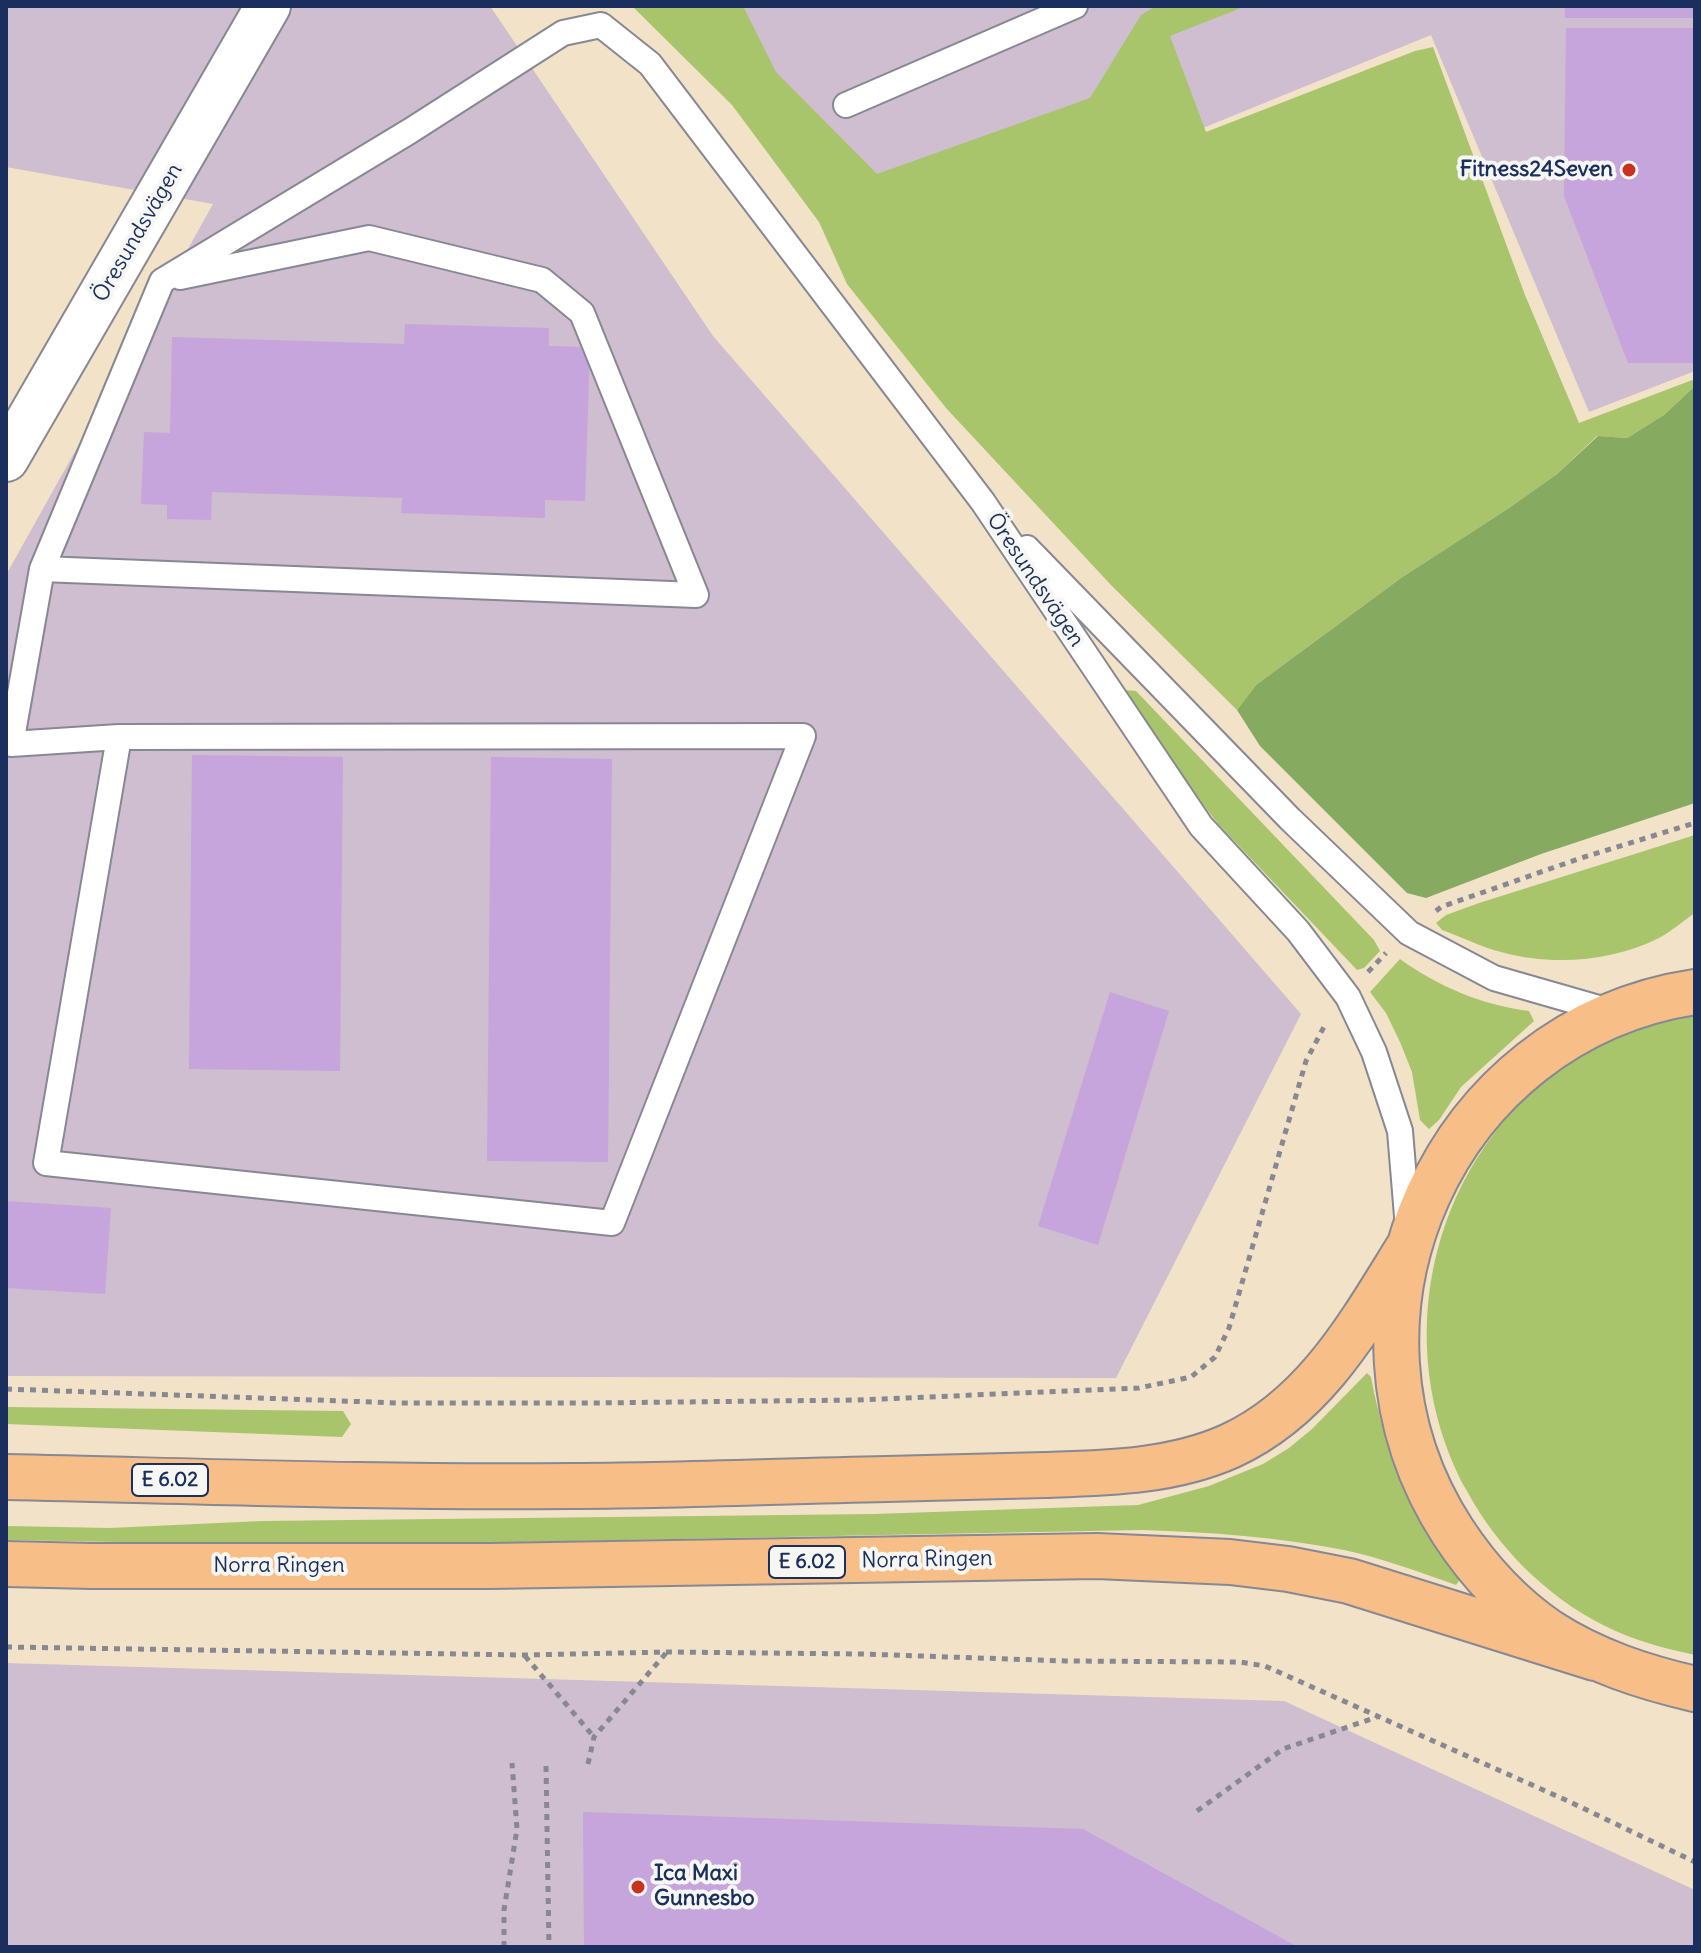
<!DOCTYPE html>
<meta charset="utf-8">
<style>
body{margin:0}
#map{position:relative;width:1701px;height:1953px;overflow:hidden;background:#f2e2c8;font-family:Delius,sans-serif}
canvas{display:block}
.frame{position:absolute;inset:0;border:8px solid #1b2f5e;pointer-events:none}
</style>
<div id="map">
<canvas width="1701" height="1953"></canvas>
<div class="frame"></div>
</div>
<script>
const ctx = document.querySelector('canvas').getContext('2d');
ctx.lineJoin = 'round';
function fill(path, color) { ctx.fillStyle = color; ctx.fill(path, 'evenodd'); }
function stroke(path, color, width, dash) { ctx.strokeStyle = color; ctx.lineWidth = width; ctx.lineCap = dash ? 'butt' : 'round'; ctx.setLineDash(dash || []); ctx.stroke(path); }
function drawText(font, color, halo, rows, align = 'center') {
  ctx.font = font + ' Delius,sans-serif'; ctx.lineWidth = 8; ctx.setLineDash([]); ctx.textBaseline = 'middle'; ctx.strokeStyle = halo; ctx.fillStyle = color; for (const [text, x, y, turn = 0] of rows) {
    ctx.save(); ctx.translate(x, y); ctx.rotate((+turn || 0) * Math.PI / 180); ctx.textAlign = isNaN(turn) ? turn : align; if (halo) ctx.strokeText(text, 0, 0); ctx.fillText(text, 0, 0); ctx.restore();
  }
}
fill(new Path2D(`
 M6 6H490L713 336 1301 1014 1116 1378 6 1376V575L213 204 6 167Z
 M697 6H1695V371L1589 412 1431 35 916 245Z
 M6 1663 1284 1701 1695 1890V1947H6Z`), '#cfbdd0');
fill(new Path2D(`
 M632 6H743L776 72 877 174 1090 98 1141 15 1156 6H1246L1170 36 1206 132 1415 51 1433 47 1525 295 1579 423 1695 379V386L1664 415 1627 438 1597 436 1557 474 1509 508 1401 578 1256 685 1237 710 1111 585 946 408 847 284 819 222 732 105Z
 M1124 690 1136 691 1374 940 1380 951 1364 968 1357 970 1220 826 1149 737Z
 M1695 835V913C1683 921 1672 931 1659 938 1611 962 1552 966 1501 952 1481 947 1462 937 1442 930L1436 923 1446 915 1479 903Z
 M1400 959C1439 987 1482 1005 1529 1011L1534 1021 1461 1087 1439 1120 1429 1129 1420 1120 1412 1072 1400 1042 1386 1013 1370 992Z
 M1695 1013V1655C1663 1648 1632 1640 1603 1625 1546 1596 1497 1547 1467 1491 1379 1330 1441 1121 1608 1041 1636 1027 1665 1020 1695 1013Z
 M1367 1373 1371 1377C1385 1452 1412 1518 1461 1578L1456 1585C1419 1572 1382 1558 1344 1550 1277 1537 1211 1532 1142 1530L521 1542H117L6 1540V1526L110 1528 262 1521 874 1514 1138 1505 1209 1486 1263 1464 1289 1448 1312 1429Z
 M6 1407 343 1411 351 1424 342 1437 6 1424Z`), '#a8c56c');
fill(new Path2D(`
 M1695 386V803L1541 854 1426 898 1407 893 1260 746 1237 710 1256 685 1401 578 1509 508 1557 474 1598 436 1627 438 1664 415Z`), '#86aa60');
fill(new Path2D(`
 M1565 6H1695V18H1565Z
 M1566 28H1695V363H1628L1564 196Z
 M405 324 549 328V346L590 347 585 501 545 500V518L401 513 402 498 212 492 211 520 167 519V505L141 504 144 432 170 433 172 337 404 344Z
 M192 755 343 757 340 1071 189 1069Z
 M491 757 612 759 608 1162 487 1161Z
 M1110 992 1169 1011 1098 1245 1038 1226Z
 M6 1201 111 1208 105 1294 6 1288Z
 M583 1812 1083 1829 1298 1947H584Z`), '#c6a5dc');
const service = new Path2D(`
 M846 105 1075 6
 M1027 548 1290 819 1409 933 1494 978 1616 1013
 M42 569 696 595 582 313 542 280 369 238 180 277
 M6 741 11 744 42 569 162 281 410 131 563 33 601 25 650 64 983 502 1201 826 1298 931 1348 997 1374 1052 1400 1131 1408 1228
 M11 744 119 737 803 736 612 1223 46 1163 119 737`);
const tertiary = new Path2D(`
 M6 459 268 6`);
const primary = new Path2D(`
 M1695 992C1444 1030 1314 1318 1453 1532 1478 1570 1511 1606 1549 1632 1594 1661 1643 1677 1695 1689
 M6 1477C194 1481 382 1488 571 1486 676 1486 782 1481 887 1479 940 1478 992 1476 1045 1475 1107 1473 1172 1472 1230 1446 1315 1407 1360 1325 1408 1248
 M6 1564 92 1566H490L1097 1556 1230 1562 1288 1569 1349 1581 1595 1658`);
stroke(service, '#868893', 28);
stroke(tertiary, '#868893', 48);
stroke(primary, '#868893', 48);
stroke(new Path2D(`
 M1436 911 1441 907 1581 858 1695 823
 M1368 972 1386 953
 M6 1389 399 1403H591L857 1400 1139 1388 1191 1377 1215 1357 1229 1328 1306 1061 1326 1023
 M6 1647 524 1655 666 1652 863 1654 1066 1661 1240 1662 1265 1666 1568 1801 1695 1862
 M525 1656 594 1737
 M588 1764 594 1737 666 1653
 M546 1766 549 1947
 M1197 1811 1283 1749 1377 1717
 M504 1947V1910L517 1829 512 1763`), '#868893', 5, [6, 6]);
stroke(service, '#fff', 24);
stroke(tertiary, '#fff', 44);
stroke(primary, '#f7be87', 44);
for (const [x, y, r, color] of [
 [1629,170,8,"#c8321e"],
 [638,1887,8,"#c8321e"]
]) { const dot = new Path2D(); dot.arc(x, y, r, 0, 2 * Math.PI); ctx.fillStyle = color; ctx.fill(dot); stroke(dot, '#f6f6f2', 3); }
for (const [x, y, w] of [
 [170,1480,76],
 [807,1562,76]
]) { const box = new Path2D(); box.roundRect(x - w / 2, y - 16, w, 32, 6); ctx.fillStyle = '#f6f6f2'; ctx.fill(box); stroke(box, '#1b2f5e', 2); }
drawText('bold 20px', '#1b2f5e', null, [
 ["E 6.02",170,1480],
 ["E 6.02",807,1562]
]);
drawText('bold 22px', '#1b2f5e', '#f6f6f2', [
 ["Fitness24Seven",1613,170],
 ["Ica Maxi",654,1874,"left"],
 ["Gunnesbo",654,1899,"left"]
], 'right');
drawText('22px', '#1b2f5e', '#f6f6f2', [
 ["Öresundsvägen",138,233,-60],
 ["Öresundsvägen",1035,580,56],
 ["Norra Ringen",927,1560,-1],
 ["Norra Ringen",279,1566]
]);
</script>
